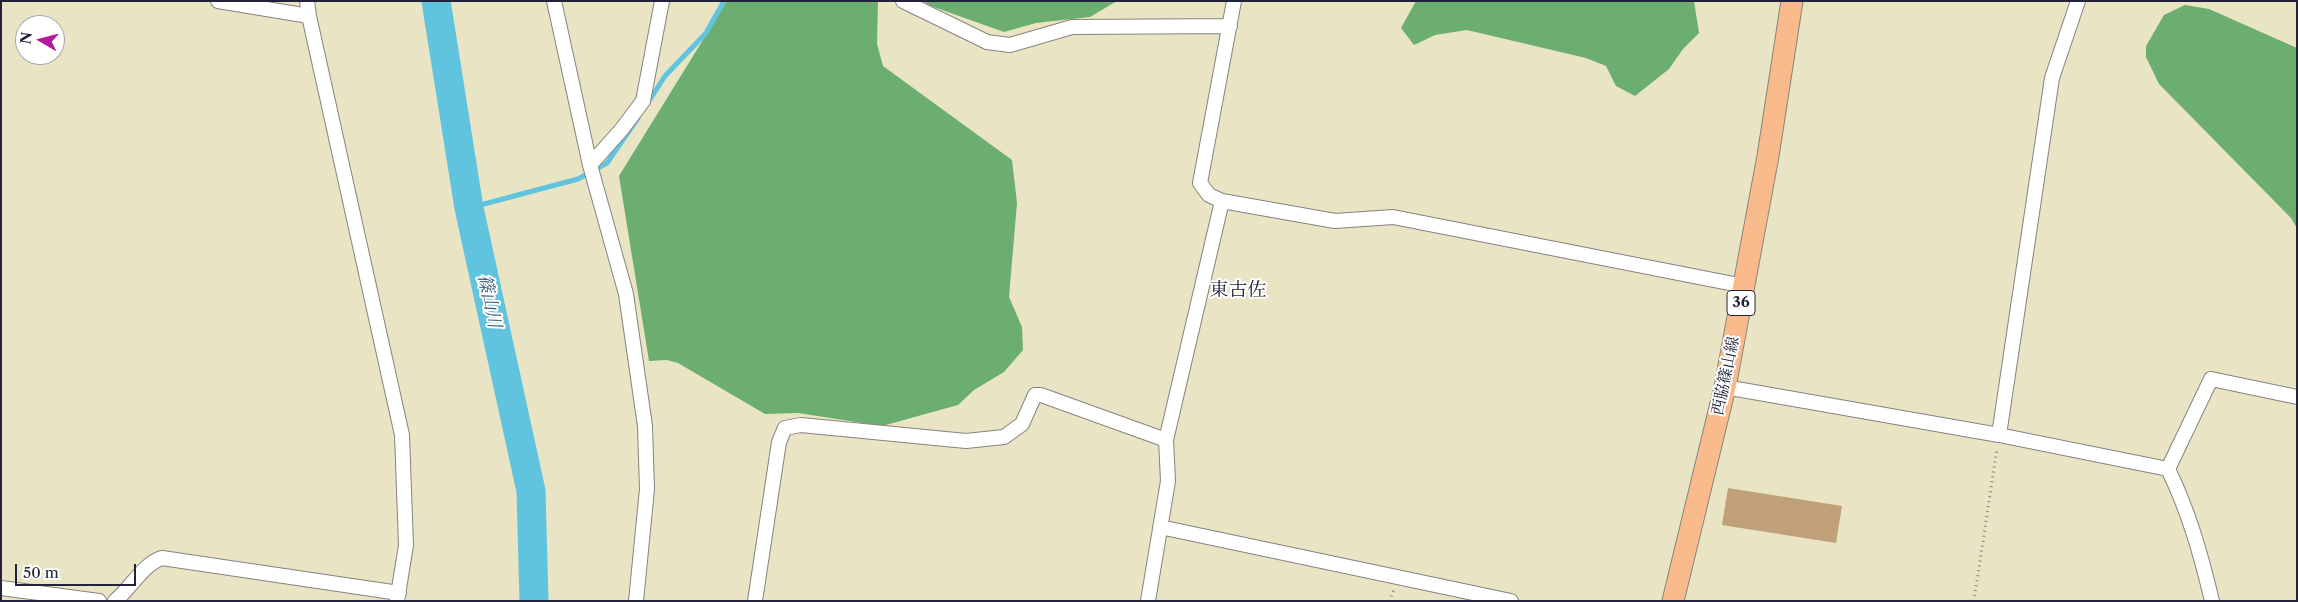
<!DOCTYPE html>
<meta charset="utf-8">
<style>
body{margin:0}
#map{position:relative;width:2298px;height:602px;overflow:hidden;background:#e9e4c4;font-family:"Libre Caslon Text",serif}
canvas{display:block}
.frame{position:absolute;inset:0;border:2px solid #22223b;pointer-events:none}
.north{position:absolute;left:15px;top:15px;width:50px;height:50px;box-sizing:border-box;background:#fff;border:1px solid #a7a7b1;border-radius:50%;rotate:278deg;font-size:14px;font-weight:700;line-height:20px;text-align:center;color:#22223b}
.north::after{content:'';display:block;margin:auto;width:18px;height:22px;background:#b5179e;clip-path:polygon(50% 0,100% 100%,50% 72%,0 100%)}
.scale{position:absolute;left:15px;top:564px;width:121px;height:22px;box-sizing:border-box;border:2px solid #22223b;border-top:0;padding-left:6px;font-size:15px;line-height:18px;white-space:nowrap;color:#22223b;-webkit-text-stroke:4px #fff;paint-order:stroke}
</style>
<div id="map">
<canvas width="2298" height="602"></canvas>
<div class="frame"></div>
<div class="north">N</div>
<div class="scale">50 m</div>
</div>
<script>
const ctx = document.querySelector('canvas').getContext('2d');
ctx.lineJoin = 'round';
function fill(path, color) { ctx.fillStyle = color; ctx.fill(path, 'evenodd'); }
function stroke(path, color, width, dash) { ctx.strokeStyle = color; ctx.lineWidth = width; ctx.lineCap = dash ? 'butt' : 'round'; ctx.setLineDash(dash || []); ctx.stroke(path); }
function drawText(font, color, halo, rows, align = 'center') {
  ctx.font = font + ' "Libre Caslon Text","Noto Serif JP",serif'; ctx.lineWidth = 4; ctx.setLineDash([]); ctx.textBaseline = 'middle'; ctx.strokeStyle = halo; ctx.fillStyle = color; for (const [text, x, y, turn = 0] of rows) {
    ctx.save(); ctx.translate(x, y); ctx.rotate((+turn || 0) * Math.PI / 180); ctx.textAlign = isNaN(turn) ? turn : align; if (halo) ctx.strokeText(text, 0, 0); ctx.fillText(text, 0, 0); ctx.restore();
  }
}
fill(new Path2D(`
 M727 1H878L877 44 883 66 1012 160 1017 203 1009 297 1022 327 1023 350 1004 372 974 390 958 405 882 426 798 413 765 414 678 363 667 360 649 361 619 176Z
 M923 1H1117L1090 17 1036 23 1004 32 931 6Z
 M1416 1H1694L1699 33 1683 49 1669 69 1635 96 1616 86 1606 66 1586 58 1467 30 1435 35 1414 45 1401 28Z
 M2185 5 2209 9 2297 48V228L2291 218 2159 84 2146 57V46L2164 15Z`), '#6cad70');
stroke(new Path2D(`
 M647 104 665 76 706 33 724 1
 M469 208 578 179 607 163 638 118`), '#60c4de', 5);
stroke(new Path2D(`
 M436 1 469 208 531 491 534 601`), '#60c4de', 29);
fill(new Path2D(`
 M1728 488 1842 506 1836 543 1722 525Z`), '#bfa079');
const minor = new Path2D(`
 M218 1 309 16
 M307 1 309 16 402 435 406 545 397 601
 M554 1 590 165 626 294 645 426 647 489 636 601
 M903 1 987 42 1010 45 1072 27 1230 26
 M1234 1 1200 183 1209 195 1222 201 1335 221 1393 217 1744 286
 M590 165 622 129 643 101 662 1
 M1725 387 1999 435 2168 469C2189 512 2201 555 2212 601
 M1999 435 2052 78 2078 1
 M2168 469 2211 379 2297 397
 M1160 527 1511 601
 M1 588 99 601
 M115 601C131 588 143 564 162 558L399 593
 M755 601 779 442 785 428 801 425 966 441 1004 437 1022 424 1035 395H1041L1166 440
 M1148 601 1168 481 1166 440 1222 201`);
const primary = new Path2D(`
 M1673 601 1725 387 1768 156 1792 1`);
stroke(minor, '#868380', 16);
stroke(primary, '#868380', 23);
stroke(new Path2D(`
 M1389 601 1394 590
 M1974 601 1997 448`), '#868380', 3, [1, 4]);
stroke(minor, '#fff', 14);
stroke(primary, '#fabb8c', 21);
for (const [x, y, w] of [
 [1741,303,28]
]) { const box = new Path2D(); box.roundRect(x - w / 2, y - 12.5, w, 25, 4); ctx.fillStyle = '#fff'; ctx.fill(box); stroke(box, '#22223b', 1); }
drawText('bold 15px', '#22223b', null, [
 ["36",1741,303]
]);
drawText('16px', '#22223b', '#fff', [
 ["西脇篠山線",1726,376,-78]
]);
drawText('italic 18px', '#385b74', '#fff', [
 ["篠山川",489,301,78]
]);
drawText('19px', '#22223b', '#fff', [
 ["東古佐",1238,291]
]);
</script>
